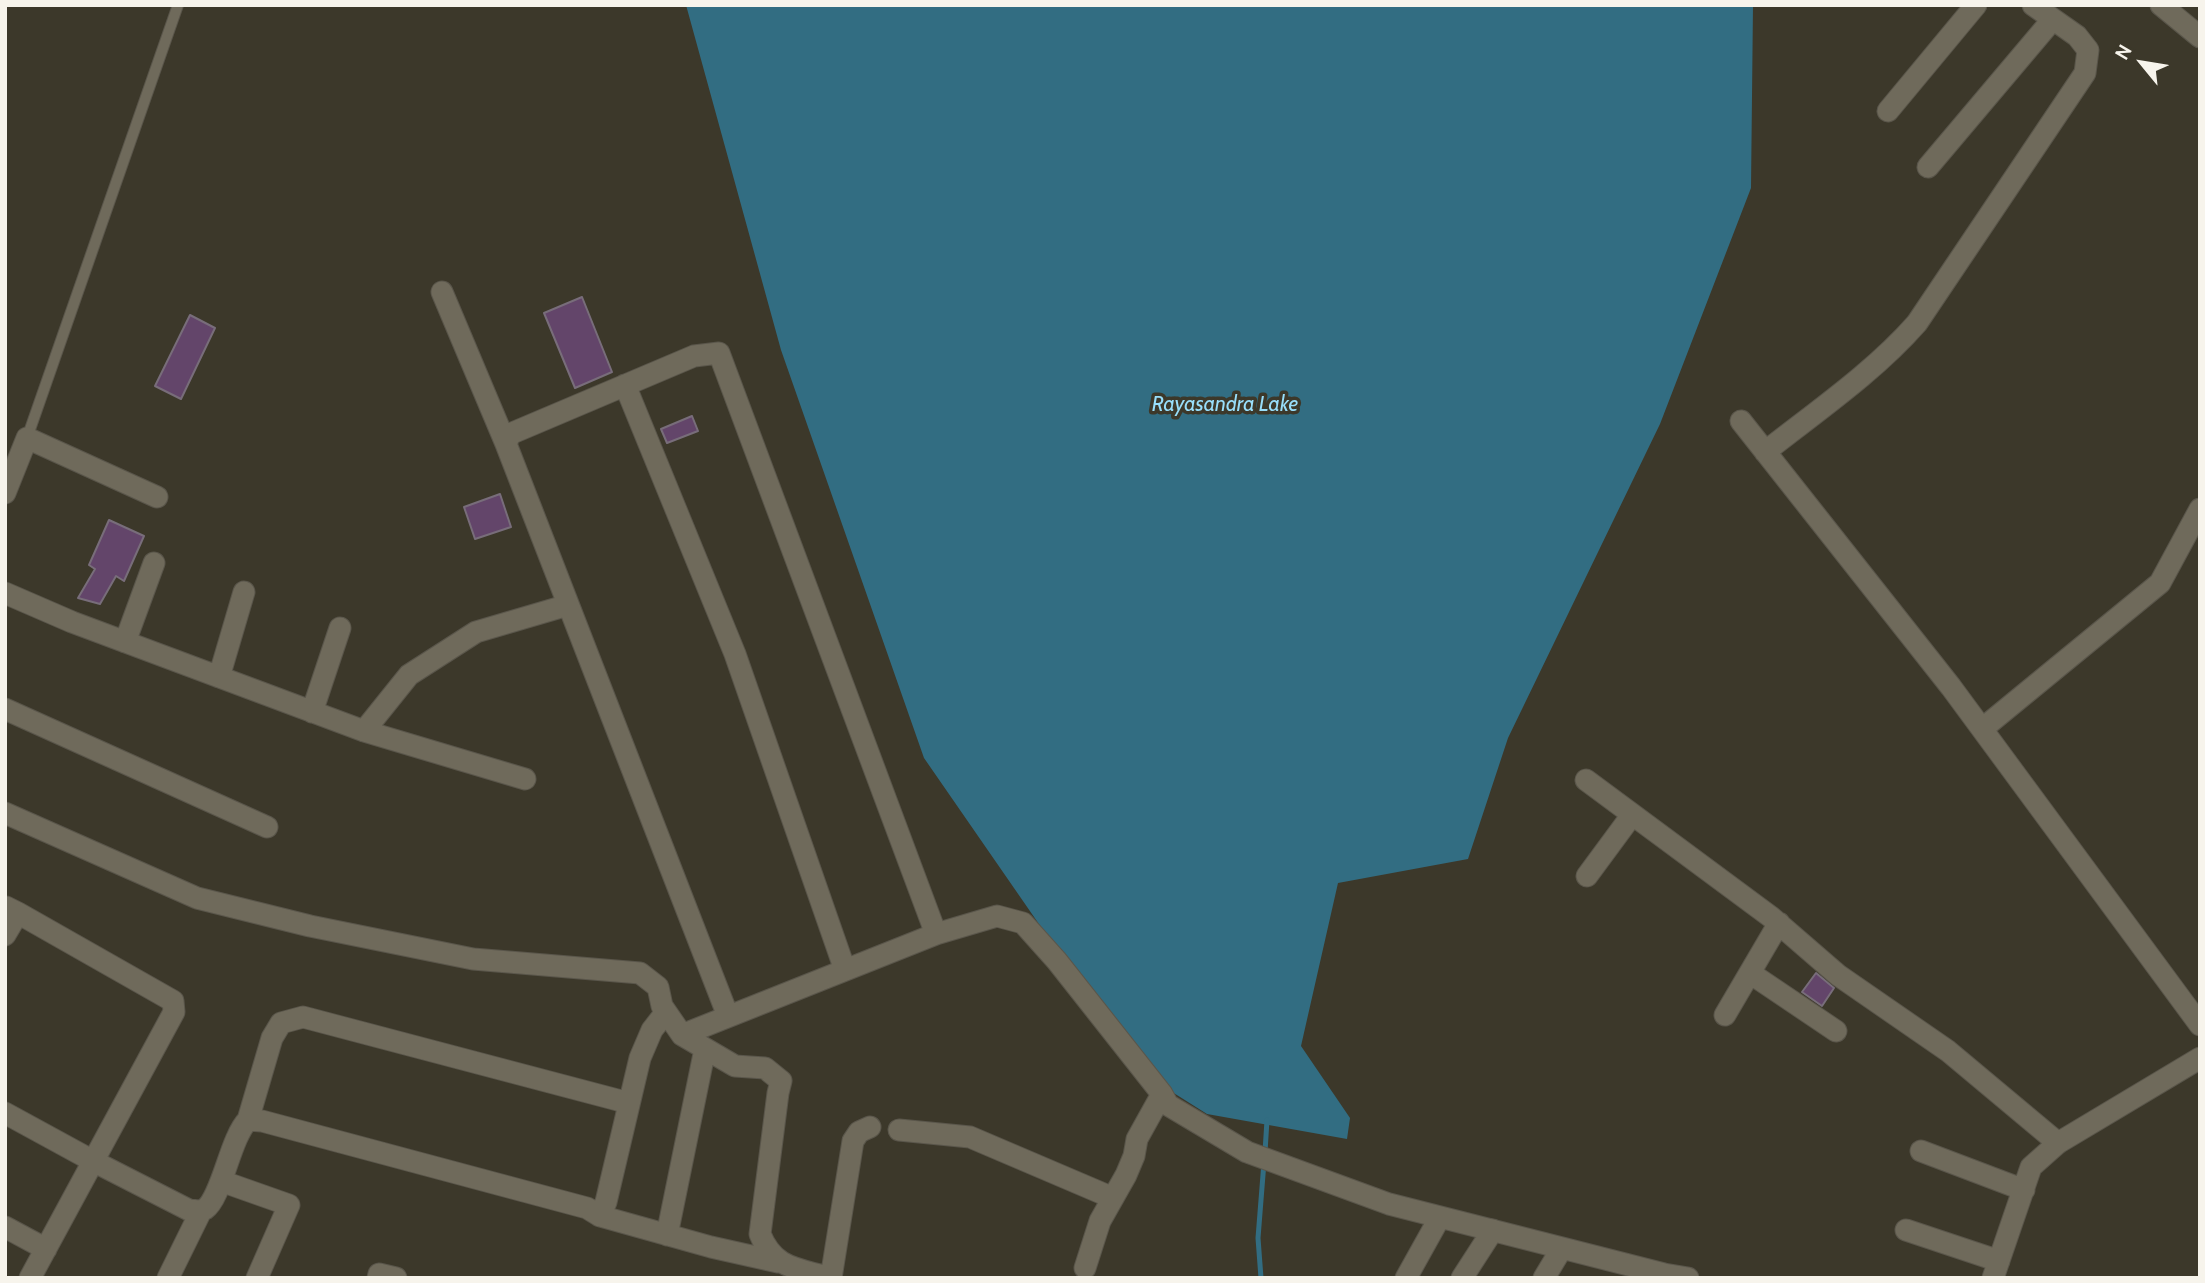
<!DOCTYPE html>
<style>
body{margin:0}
#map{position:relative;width:2205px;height:1283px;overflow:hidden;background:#3c382a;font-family:Cabin,sans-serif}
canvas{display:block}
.frame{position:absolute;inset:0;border:7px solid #f7f4ec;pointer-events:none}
.north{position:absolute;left:2107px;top:28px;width:70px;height:70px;-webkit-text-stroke:5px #3c382a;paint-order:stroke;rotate:300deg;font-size:19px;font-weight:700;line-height:28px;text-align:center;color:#f7f4ec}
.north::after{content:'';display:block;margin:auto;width:24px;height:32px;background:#f7f4ec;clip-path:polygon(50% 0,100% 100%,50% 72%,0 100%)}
</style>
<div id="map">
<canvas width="2205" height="1283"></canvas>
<div class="frame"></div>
<div class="north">N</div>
</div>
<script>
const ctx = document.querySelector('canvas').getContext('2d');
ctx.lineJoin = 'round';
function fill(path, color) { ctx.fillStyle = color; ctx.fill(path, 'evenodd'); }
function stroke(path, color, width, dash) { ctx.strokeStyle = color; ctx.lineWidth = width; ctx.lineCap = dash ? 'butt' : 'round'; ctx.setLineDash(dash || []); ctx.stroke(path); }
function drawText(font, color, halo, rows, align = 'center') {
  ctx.font = font + ' Cabin,sans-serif'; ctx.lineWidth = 7; ctx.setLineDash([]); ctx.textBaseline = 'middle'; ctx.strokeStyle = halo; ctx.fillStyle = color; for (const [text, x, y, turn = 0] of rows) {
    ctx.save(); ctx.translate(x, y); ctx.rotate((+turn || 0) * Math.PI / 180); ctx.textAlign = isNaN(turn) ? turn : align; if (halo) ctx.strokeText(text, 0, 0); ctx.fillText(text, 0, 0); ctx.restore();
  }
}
fill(new Path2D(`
 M686 5H1753L1751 188 1660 424 1508 738 1468 859 1338 883 1301 1046 1350 1118 1347 1139 1207 1114 1142 1073 924 758 781 350Z`), '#326d82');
stroke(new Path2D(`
 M1265 1152 1267 1120
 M1261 1278 1258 1238 1264 1162`), '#326d82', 5);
const building = new Path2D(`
 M582 297 612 372 575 388 544 313Z
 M190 315 215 328 181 399 155 386Z
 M692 416 698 431 667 443 661 429Z
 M500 494 511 527 475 539 464 507Z
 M109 520 144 536 124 581 116 576 100 604 78 598 95 569 89 565Z
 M1816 973 1834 988 1822 1006 1802 992Z`);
fill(building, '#63456a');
stroke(building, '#786d7a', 2);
const service = new Path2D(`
 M27 438 178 5`);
const minor = new Path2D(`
 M2161 5 2200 37
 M1888 111 1976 5
 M1928 167 2053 19
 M442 292 506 444 728 1016
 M625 385 735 654 845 970
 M1741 421 1951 687 2200 1025
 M506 444 510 434 694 356 719 353 936 934
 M1765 452C1817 411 1874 372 1917 323L2085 73 2088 50 2077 36 2033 5
 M5 493 27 438 157 497
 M5 593 72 622 364 731 525 779
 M125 642 154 563
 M219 677 244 592
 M5 709 267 827
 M312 712 340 628
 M1982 729 2160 583 2200 509
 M364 731 409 675 476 632 568 605
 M1586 780 1771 917 1838 975 1948 1051 2058 1143
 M5 813 197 898 310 926 473 959 640 973 658 987 662 1006 682 1035 735 1066 765 1068 781 1081 778 1093 760 1234C774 1269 797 1268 830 1278
 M1587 876 1632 815
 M18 913 173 1001 174 1012 30 1278
 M5 935 18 913 6 907
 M1750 973 1836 1031
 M1725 1015 1779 923
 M682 1035 936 934 997 916 1023 923 1057 961 1162 1094 1168 1105 1247 1152 1389 1204 1664 1274 1688 1278
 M5 1113 93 1161 189 1210C195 1210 200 1212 205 1209 222 1197 230 1138 248 1120L262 1121 587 1208 600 1216 606 1202 640 1058 652 1030 666 1012
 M248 1120 272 1038 281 1023 303 1017 629 1103
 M899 1130 970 1137 1113 1198
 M1921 1151 2024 1190
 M221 1181 289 1205 257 1278
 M600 1216 711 1247 778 1262
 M5 1227 46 1249
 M1906 1230 1999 1261
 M667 1235 705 1049
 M1085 1268 1100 1221 1126 1175 1134 1156 1137 1139 1162 1094
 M168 1278 201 1211
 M378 1278 379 1274 396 1278
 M831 1278 853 1141 859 1132 870 1127
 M1406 1278 1440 1217
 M1462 1278 1493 1230
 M1544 1278 1562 1248
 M1993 1278 2031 1167 2058 1143 2200 1058`);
stroke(service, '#5a564b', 12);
stroke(minor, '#5a564b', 23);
stroke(service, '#6f6a5b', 10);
stroke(minor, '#6f6a5b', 21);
drawText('italic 21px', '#98defa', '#3c382a', [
 ["Rayasandra Lake",1225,405]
]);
</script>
